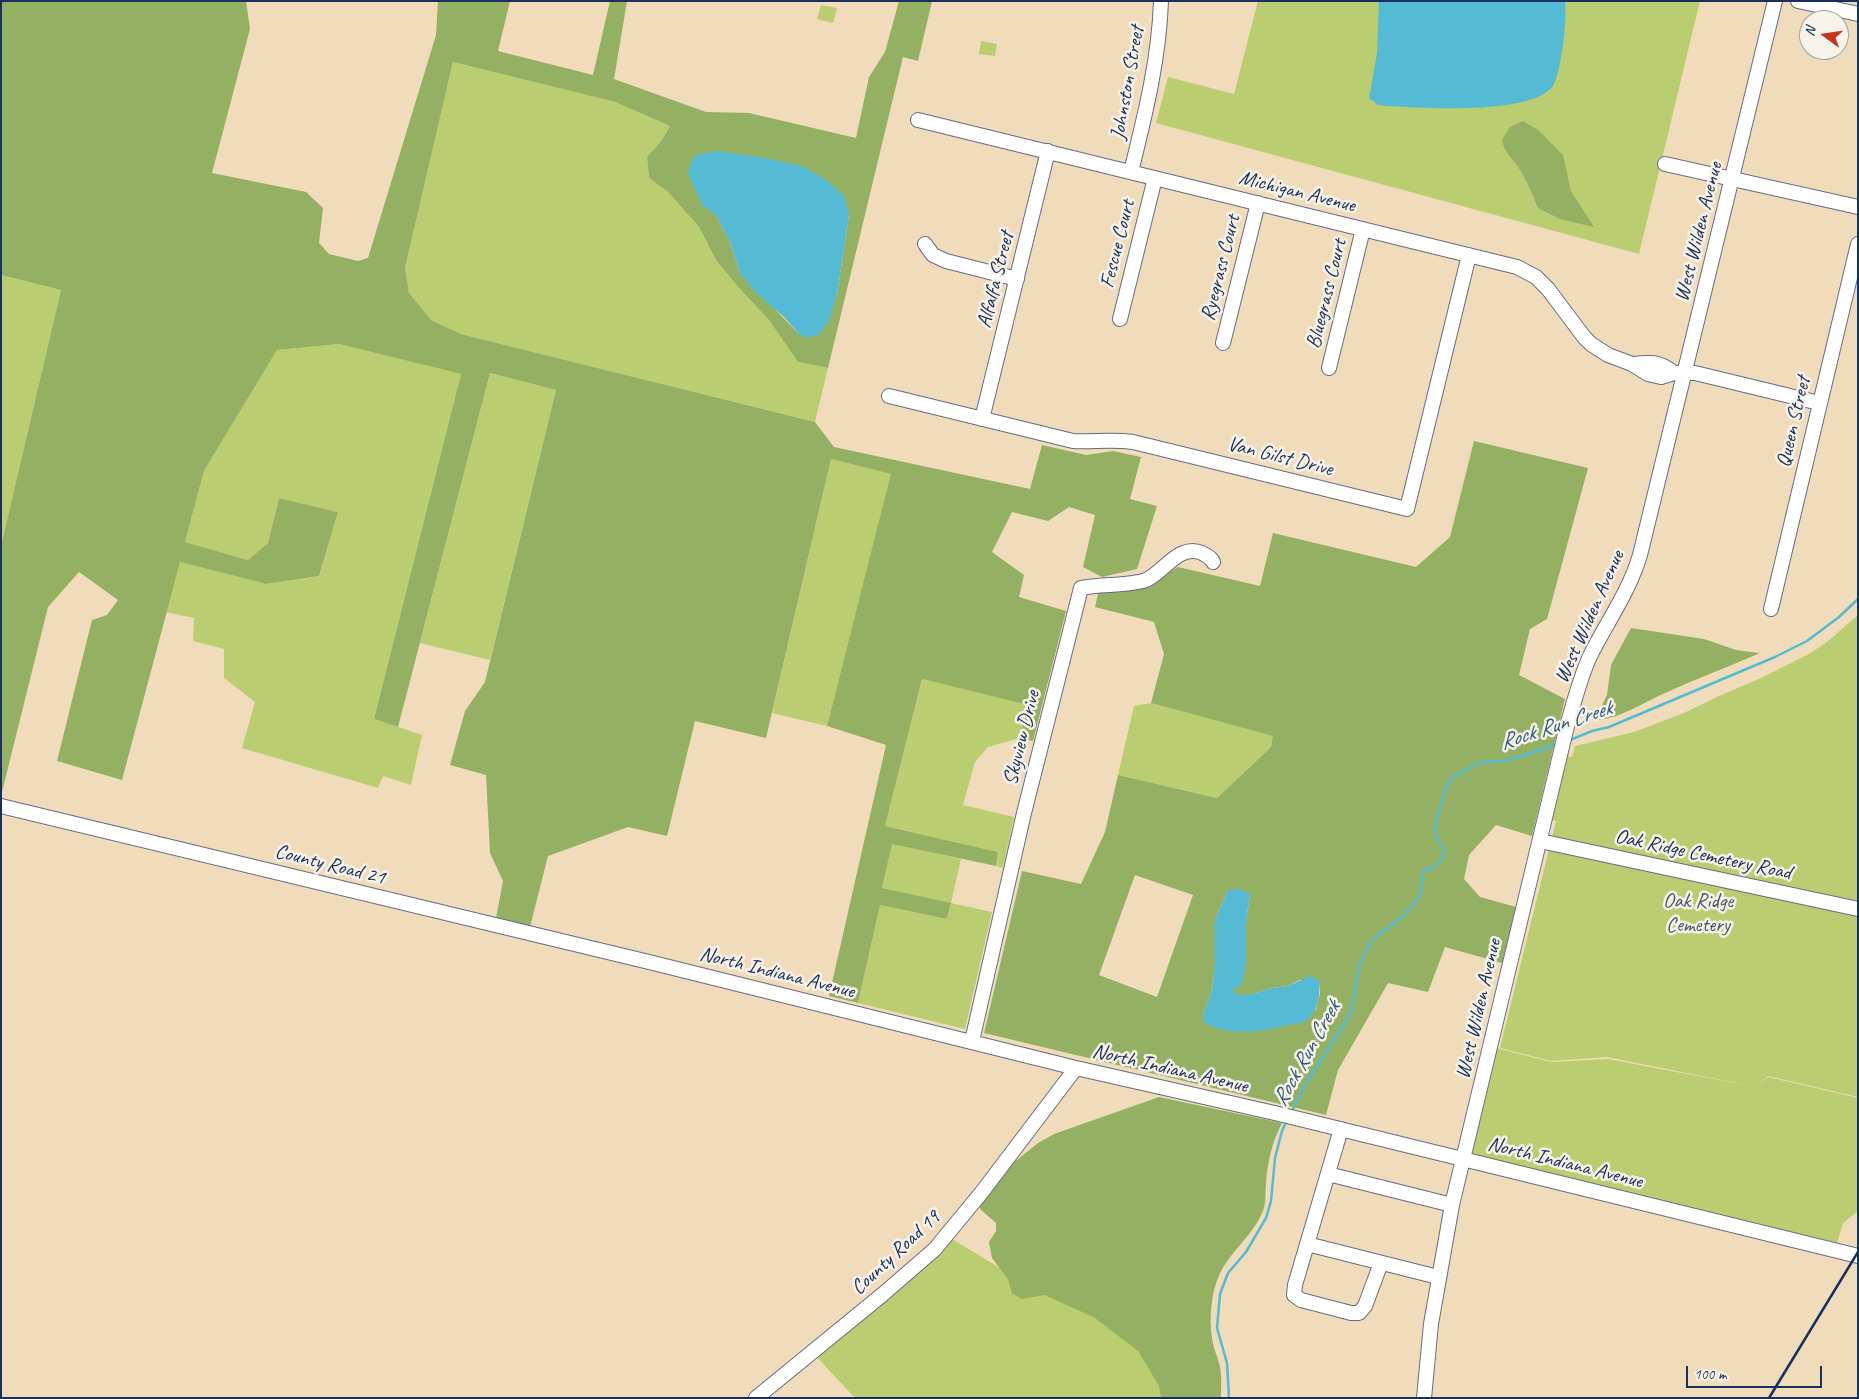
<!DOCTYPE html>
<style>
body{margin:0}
#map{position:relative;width:1859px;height:1399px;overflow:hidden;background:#f0dcbb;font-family:Caveat,sans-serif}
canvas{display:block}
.frame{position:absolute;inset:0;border:2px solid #1b2f5e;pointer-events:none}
.north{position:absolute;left:1799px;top:10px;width:50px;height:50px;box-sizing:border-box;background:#f7f3e8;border:1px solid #9fa5b1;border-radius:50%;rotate:284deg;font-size:14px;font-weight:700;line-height:20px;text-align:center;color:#1b2f5e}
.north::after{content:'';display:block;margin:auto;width:18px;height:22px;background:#c8321e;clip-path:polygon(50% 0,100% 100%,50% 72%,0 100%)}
.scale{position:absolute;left:1686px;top:1366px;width:136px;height:22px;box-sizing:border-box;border:2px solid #1b2f5e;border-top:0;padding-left:6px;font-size:15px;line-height:18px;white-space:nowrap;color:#1b2f5e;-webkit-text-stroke:4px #f7f3e8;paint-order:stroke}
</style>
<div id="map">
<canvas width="1859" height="1399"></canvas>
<div class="frame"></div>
<div class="north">N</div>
<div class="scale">100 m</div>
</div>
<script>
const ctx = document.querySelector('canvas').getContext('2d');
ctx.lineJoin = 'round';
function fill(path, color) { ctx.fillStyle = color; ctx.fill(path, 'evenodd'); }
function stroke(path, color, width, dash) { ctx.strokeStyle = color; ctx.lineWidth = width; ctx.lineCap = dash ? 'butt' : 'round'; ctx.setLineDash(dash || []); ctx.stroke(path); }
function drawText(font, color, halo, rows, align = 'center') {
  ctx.font = font + ' Caveat,sans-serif'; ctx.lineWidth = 5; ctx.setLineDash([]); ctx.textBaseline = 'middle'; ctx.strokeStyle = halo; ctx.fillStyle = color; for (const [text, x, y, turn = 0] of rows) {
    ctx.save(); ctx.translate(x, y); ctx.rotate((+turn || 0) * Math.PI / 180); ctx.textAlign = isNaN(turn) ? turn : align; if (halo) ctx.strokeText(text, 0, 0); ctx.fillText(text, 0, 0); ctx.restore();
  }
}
fill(new Path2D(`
 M1258 1H1700L1639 254 1156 123 1168 77 1234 94Z
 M821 5 837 8 833 23 817 19Z
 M981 41 997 44 995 56 979 54Z
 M453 62 615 102 670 126 662 140 647 157 649 178 668 192 699 227 716 260 739 288 769 320 798 362 828 368 815 422 461 334 431 320 409 293 405 268Z
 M1 275 61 290 1 546Z
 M339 344 461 374 374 719 422 735 411 785 383 776 378 788 242 748 255 702 224 678V649L193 641 194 618 166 612 180 562 266 584 319 576 338 512 279 498 268 543 248 560 185 542 204 471 277 350Z
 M490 373 556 390 490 660 420 643Z
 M831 459 892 474 827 726 772 713Z
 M1858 615V1097L1768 1076 1757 1086 1768 1077 1858 1098V1211L1843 1223 1837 1243 1476 1158 1472 1151 1496 1048 1551 1062 1608 1059 1756 1087 1607 1057 1551 1061 1500 1048 1556 821 1551 820 1565 760 1567 756 1572 757 1575 746 1634 732 1684 713 1719 696 1761 678 1807 655 1827 642Z
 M922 679 1029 705 1020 738 988 747 975 762 963 805 1014 817 1003 868 996 866 998 852 885 826Z
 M1151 703 1274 736 1271 747 1217 798 1118 775 1134 706Z
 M892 843 961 859 951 903 992 912 965 1029 858 1003 880 905 947 919 951 904 882 888Z
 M947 1236 1025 1283 1096 1315 1140 1347 1162 1383 1164 1398H855L812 1352Z`), '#bbcd71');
fill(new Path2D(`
 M1 1H246L250 29 212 173 306 192 323 208 319 243 329 254 358 261 368 258 436 35 438 1H510L498 51 593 75 610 1H627L614 79 706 112 749 113 856 138 869 77 885 52 899 1H932L918 61 903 57 828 368 798 362 769 320 739 288 716 260 699 227 668 192 649 178 647 157 662 140 670 126 615 102 453 62 405 268 409 293 431 320 461 334 815 422 834 447 1030 489 1042 445 1086 455 1113 451 1141 457 1130 499 1157 506 1137 569 1102 577 1083 567 1095 515 1069 507 1048 521 1012 512 992 552 1024 575 1019 597 1066 611 1033 741 1020 738 1028 705 922 679 885 826 998 852 996 866 892 844 882 888 951 903 947 919 880 905 858 1003 829 996 886 745 827 726 891 474 831 459 766 738 695 721 667 836 628 827 548 856 530 927 496 918 503 881 490 853 486 775 450 765 465 711 485 682 556 390 490 373 398 727 374 719 461 374 339 344 277 350 204 471 185 542 248 560 268 543 279 498 338 512 319 576 266 584 180 562 122 780 57 761 92 620 107 615 118 600 79 572 48 607 1 796V546L61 290 1 275ZM688 173 849 215 837 294 799 334 740 273 730 242 716 215 694 185Z
 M1523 121 1538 130 1563 155 1571 191 1594 227 1560 219 1538 208C1532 193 1526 178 1516 164 1508 154 1505 152 1502 140L1510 127Z
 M1474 441 1588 468 1547 619 1530 629 1519 675 1565 699 1532 836 1496 825 1469 855 1464 879 1480 897 1516 907 1502 963 1445 947 1428 992 1388 983 1338 1070 1326 1115 984 1033 1022 871 1081 884 1105 832 1118 775 1217 798 1271 747 1273 736 1151 703 1164 654 1154 622 1095 607 1099 590 1143 588 1178 567 1260 586 1273 533 1416 567 1450 537ZM1135 875 1193 895 1157 997 1099 975ZM1228 890 1250 894 1246 921V963L1233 990 1237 996 1253 994 1272 988 1288 986 1300 980 1319 981 1320 993 1316 1010 1204 1012 1212 991 1215 965V920Z
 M1631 628 1704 639 1736 650 1760 653C1728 667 1696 679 1665 693 1642 703 1623 717 1598 720L1600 709 1607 695 1611 665Z
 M1159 1097 1282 1123C1272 1142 1267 1163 1266 1185 1265 1192 1266 1201 1264 1208 1255 1235 1228 1252 1218 1278 1211 1295 1209 1319 1212 1338 1213 1348 1218 1357 1220 1367 1222 1377 1221 1388 1221 1398H1161L1159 1386 1138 1351 1095 1318 1045 1295 1021 1299 1012 1293 1008 1279 992 1258 989 1242 996 1231V1223L980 1209V1204L1012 1164 1038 1143 1054 1134Z`), '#94b063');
fill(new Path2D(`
 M1379 1H1565C1567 7 1564 38 1563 46 1560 58 1559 77 1552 87 1530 116 1411 108 1377 105L1374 101 1369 99 1377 53Z
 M715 151 760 157 802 166 825 179 844 196 849 215 837 294 829 321 818 335 808 338 799 334 784 317 756 293 740 273 730 242 716 215 702 205 688 173 691 163 696 155Z
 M1240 889 1250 894 1246 921V963L1242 984 1233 990 1237 995 1253 994 1272 988 1288 986 1311 976 1319 981C1320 995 1319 1010 1307 1020 1302 1023 1294 1024 1288 1025 1263 1032 1228 1037 1204 1022V1012L1212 991 1215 965V920L1228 890Z`), '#55bad3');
stroke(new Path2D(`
 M1570 740 1592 731 1609 727 1775 657 1807 641 1839 617 1858 599
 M1291 1113 1306 1083 1351 1013 1360 963 1372 940 1401 918 1416 902 1421 892 1422 874 1425 870 1435 867 1443 858 1444 851 1437 838 1435 827 1445 789 1452 778 1478 763 1509 760 1558 744
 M1229 1398 1227 1363 1217 1328 1220 1294 1228 1273 1246 1252 1266 1218 1271 1201 1275 1158 1282 1131 1287 1120`), '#55bad3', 2.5);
const minor = new Path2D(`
 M1798 1 1858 14
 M918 120 1517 267 1536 277 1548 289 1584 337 1591 344 1608 355 1632 364 1648 374 1661 377 1674 373H1695L1819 403
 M1665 164 1858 207
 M1131 172C1145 115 1159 60 1161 1
 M925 244 933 255 946 261 1017 279
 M1120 319 1155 178
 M1223 343 1258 203
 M1632 364C1650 362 1659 361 1674 373
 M1329 368 1363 229
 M889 396 1073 441C1093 442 1113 439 1133 442L1407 509 1469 255
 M982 419 1048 151
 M1771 609 1858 244
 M1 806 649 962 1076 1068 1279 1114 1858 1256
 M1540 841 1858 909
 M972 1041 1024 813 1081 588C1100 584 1129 586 1146 580 1164 572 1179 543 1202 553 1207 556 1211 557 1213 562
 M1341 1129 1295 1285 1294 1295 1301 1300 1351 1313H1359L1365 1306 1381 1263
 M1328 1174 1452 1205
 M1307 1244 1438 1277
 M756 1398 882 1295 935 1249 982 1192 1076 1068
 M1424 1398 1431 1324 1452 1205 1567 726C1574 702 1580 678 1590 656 1607 622 1629 592 1640 555L1775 1`);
stroke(minor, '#666c7f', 16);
stroke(minor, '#fff', 14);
stroke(new Path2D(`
 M1769 1398 1858 1252`), '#1b2f5e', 2.5);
drawText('21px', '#1b2f5e', '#f7f3e8', [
 ["Johnston Street",1128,83,-80],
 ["Michigan Avenue",1297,192,14],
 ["West Wilden Avenue",1699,232,-76],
 ["Fescue Court",1118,244,-76],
 ["Ryegrass Court",1221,268,-76],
 ["Alfalfa Street",996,280,-76],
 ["Bluegrass Court",1327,294,-76],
 ["Queen Street",1794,422,-77],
 ["Van Gilst Drive",1280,457,14],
 ["West Wilden Avenue",1590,617,-66],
 ["Skyview Drive",1022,738,-76],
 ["Oak Ridge Cemetery Road",1703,855,12],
 ["County Road 21",330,865,14],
 ["North Indiana Avenue",777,973,14],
 ["West Wilden Avenue",1479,1009,-77],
 ["North Indiana Avenue",1170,1069,13],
 ["North Indiana Avenue",1565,1163,14],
 ["County Road 19",896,1253,-43]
]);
drawText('21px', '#435663', '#f7f3e8', [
 ["Oak Ridge",1698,901],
 ["Cemetery",1698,925]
]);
drawText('italic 22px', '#2c5981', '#f7f3e8', [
 ["Rock Run Creek",1556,726,-18],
 ["Rock Run Creek",1307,1054,-61]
]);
</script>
